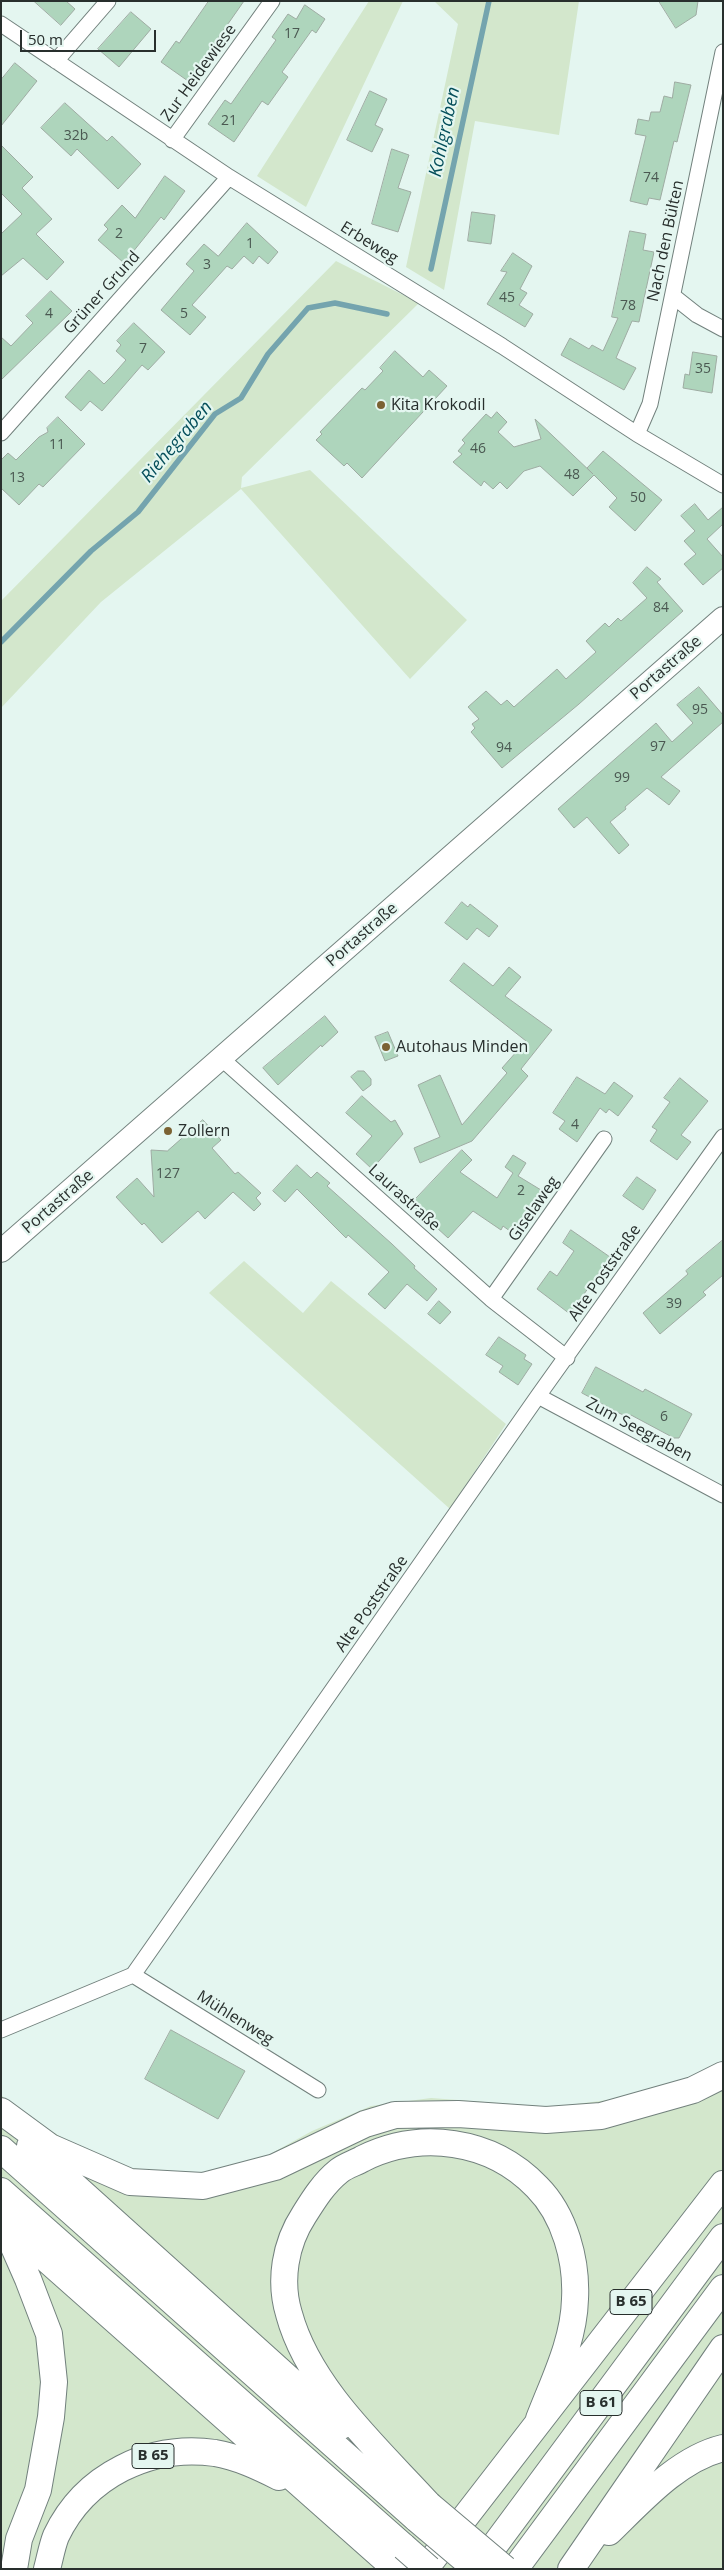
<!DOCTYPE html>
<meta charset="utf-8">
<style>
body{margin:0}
#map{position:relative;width:724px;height:2570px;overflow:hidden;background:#e4f6f0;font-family:"Open Sans",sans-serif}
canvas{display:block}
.frame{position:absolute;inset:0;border:2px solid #282f2d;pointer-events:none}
.scale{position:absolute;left:20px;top:30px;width:136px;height:22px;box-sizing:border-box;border:2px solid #282f2d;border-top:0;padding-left:6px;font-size:15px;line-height:18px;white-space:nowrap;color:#282f2d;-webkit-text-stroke:4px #e4f6f0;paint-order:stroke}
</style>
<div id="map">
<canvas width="724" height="2570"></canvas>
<div class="frame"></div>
<div class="scale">50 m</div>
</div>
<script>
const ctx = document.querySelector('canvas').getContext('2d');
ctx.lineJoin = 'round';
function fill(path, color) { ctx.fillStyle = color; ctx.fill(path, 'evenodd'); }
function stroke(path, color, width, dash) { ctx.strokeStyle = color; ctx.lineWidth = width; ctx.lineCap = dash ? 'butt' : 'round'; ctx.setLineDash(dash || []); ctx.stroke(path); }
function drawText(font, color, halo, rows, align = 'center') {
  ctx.font = font + ' "Open Sans",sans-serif'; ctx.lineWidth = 4.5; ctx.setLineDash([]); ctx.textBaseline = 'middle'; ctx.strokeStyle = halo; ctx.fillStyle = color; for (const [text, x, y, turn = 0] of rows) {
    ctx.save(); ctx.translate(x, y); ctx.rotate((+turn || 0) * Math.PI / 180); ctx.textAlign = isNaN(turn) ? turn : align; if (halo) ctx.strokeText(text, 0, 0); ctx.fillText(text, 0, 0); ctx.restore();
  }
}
fill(new Path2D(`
 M369 1H403L306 207 257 176Z
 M434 1H579L559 135 475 121 444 290 406 267 458 24Z
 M336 261 419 303 242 477 241 488 310 470 467 620 410 679 241 489 101 602 1 708V601Z
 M244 1261 303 1313 331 1281 506 1424 450 1509 209 1293Z
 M723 2063V2569H1V2095L23 2114 76 2146 130 2168 171 2173 210 2172 265 2157 312 2131 371 2106 431 2098 552 2107 616 2099 683 2081Z`), '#d3e7cc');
stroke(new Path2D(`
 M431 269 489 1
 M1 642 91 551 138 512 215 414 241 398 268 354 308 308 335 303 387 314`), '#74a4ae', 5.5);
const building = new Path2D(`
 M34 1H66L75 9 61 25Z
 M209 1H244L188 81 161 62 176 41 179 43Z
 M659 1H698L696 15 676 28Z
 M305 5 325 19 316 33 312 30 282 72 288 77 268 105 262 101 234 142 208 124 225 100 231 104 276 40 272 37 288 14 296 19Z
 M131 12 151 29 119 67 98 49Z
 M15 63 37 81 1 126V80Z
 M675 82 691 85 677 142 674 141 660 200 649 198 647 205 630 201 646 136 635 134 638 119 649 121 651 112H660L664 96 672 98Z
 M370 91 387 99 375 125 383 129 372 152 347 140Z
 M65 103 107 141 112 136 141 164 118 189 77 149 71 156 41 128Z
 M1 145 33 177 22 188 52 219 36 234 64 262 47 280 23 258 1 276V234L22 214 1 193Z
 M392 149 409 155 398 188 411 192 398 232 372 224Z
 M165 176 185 191 164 220 161 217 124 263 98 240 108 229 104 225 122 205 135 218Z
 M472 212 495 215 491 244 468 241Z
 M247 223 278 252 268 264 259 256 253 264 244 256 232 269 227 266 192 305 206 317 190 335 161 310 194 271 186 264 204 244 218 256Z
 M630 231 646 234 643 250 654 252 639 322 632 321 616 358 636 368 624 390 561 355 570 338 589 349 592 345 603 351 618 318 612 317Z
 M513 253 532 266 520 289 527 293 519 305 533 314 525 327 487 304 507 272 501 271Z
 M51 291 72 311 1 380V337L11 346 33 323 26 316Z
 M134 323 165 352 148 370 142 365 102 411 90 401 81 411 65 397 89 370 104 384 112 376 126 360 116 351 121 345 117 341Z
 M395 351 423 377 429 370 447 386 362 478 347 463 344 466 316 440 322 434 320 432 362 388 365 390 383 371 380 368Z
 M693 352 717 356 712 393 683 388 685 374 689 375Z
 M497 412 507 422 498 432 514 447 541 439 535 419 593 474 587 468 603 451 662 500 635 531 609 507 617 498 594 475 573 496 540 466 524 471 507 489 500 482 493 489 484 481 481 486 453 462 462 454 458 451 465 443 462 440 486 414 491 418Z
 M58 417 85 444 43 487 39 484 19 505 1 488V460L8 453 16 460 39 437 48 432 47 428Z
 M695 504 708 520 723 507V524L707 539 723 557V568L703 585 684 564 696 554 684 541 695 531 681 516Z
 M647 567 661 579 657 582 683 611 579 704 502 768 471 732 475 728 472 724 479 719 468 707 486 691 501 705 507 700 514 707 557 669 566 679 596 652 586 641 605 623 609 627 618 618 621 621 647 598 633 583Z
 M699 687 723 715V722L661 777 680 791 669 805 647 788 625 807 626 809 610 822 629 845 619 854 587 817 574 828 558 809 656 723 672 742 693 723 677 705Z
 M462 902 468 907 470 904 498 926 489 937 477 928 467 940 445 923Z
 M464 963 493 986 509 967 521 977 505 996 552 1030 521 1069 528 1076 472 1141 420 1163 414 1148 440 1137 418 1085 440 1075 462 1125 507 1073 502 1068 526 1041 450 981Z
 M325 1016 338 1032 322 1047 321 1045 278 1085 263 1068Z
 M388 1032 398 1056 385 1061 375 1037Z
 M358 1071H364L371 1079V1085L363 1091 351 1077Z
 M577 1077 605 1094 614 1082 633 1096 618 1116 609 1109 606 1113 600 1108 577 1142 559 1129 565 1121 553 1113Z
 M680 1078 708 1101 681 1135 691 1142 677 1160 650 1141 657 1130 652 1127 670 1102 664 1098Z
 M362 1096 391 1122 395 1120 403 1134 372 1169 356 1154 372 1136 346 1113Z
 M203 1120 221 1140 212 1148 235 1174 238 1172 261 1193 256 1198 261 1204 254 1211 233 1192 205 1219 198 1211 162 1243 144 1223 142 1225 116 1197 137 1178 154 1197 151 1150 167 1151Z
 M462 1150 472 1160 460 1172 497 1198 513 1173 505 1167 513 1155 526 1163 518 1176 541 1190 514 1234 503 1226 501 1230 473 1211 448 1238 411 1204Z
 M297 1165 311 1178 317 1172 330 1183 327 1186 392 1244 415 1266 414 1268 437 1289 427 1301 407 1284 385 1309 368 1294 389 1272 348 1235 346 1238 297 1189 285 1202 273 1191Z
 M637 1177 656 1190 643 1210 623 1196Z
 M571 1230 610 1257 570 1314 537 1289 550 1271 557 1276 574 1251 563 1243Z
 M723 1240V1275L703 1292 706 1295 660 1334 643 1313 688 1274 686 1271Z
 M439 1301 451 1312 440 1324 428 1314Z
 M499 1337 526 1355 524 1359 532 1364 518 1385 499 1372 503 1366 486 1355Z
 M596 1367 643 1392 645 1389 692 1414 679 1438H674L631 1415 630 1418 619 1413 582 1393Z
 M171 2030 245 2071 218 2119 145 2079Z`);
fill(building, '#aed5bc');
stroke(building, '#9eaba2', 1);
const minor = new Path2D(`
 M1 24 229 177 502 346 637 434 723 485
 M56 61 108 1
 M172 140 272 1
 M673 296 697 315 723 329
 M1 433 229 177
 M637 434 650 404 723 52
 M222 1059 491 1299 567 1358
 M491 1299 604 1139
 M538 1396 723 1495
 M133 1975 318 2090
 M1 2030 133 1975 538 1396 723 1137`);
const secondary = new Path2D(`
 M1 1251 723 618`);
const trunk = new Path2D(`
 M1 2111 50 2147 130 2182 203 2186 275 2167 365 2124 395 2115 458 2114 546 2120 601 2116 693 2090 723 2075
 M30 2146 341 2426
 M1 2149 417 2519
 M1 2191 404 2547
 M1 2219 396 2569
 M5 2227 28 2279 49 2334 54 2382 51 2417 38 2490 19 2539 14 2569
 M429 2505C379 2450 309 2388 289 2314 279 2281 285 2244 304 2215 314 2199 324 2183 339 2171 345 2166 355 2163 362 2159 420 2130 491 2139 537 2187 565 2215 577 2261 575 2299 574 2341 554 2380 539 2419
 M609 2532C641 2501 678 2459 723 2448
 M47 2569C50 2558 52 2546 56 2536 85 2475 150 2444 215 2453 238 2457 259 2467 279 2477
 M425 2569 723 2184
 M477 2569 723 2237
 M515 2569 723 2288
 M571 2569 723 2348`);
stroke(minor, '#72817d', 17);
stroke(secondary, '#72817d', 24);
stroke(trunk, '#72817d', 28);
stroke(minor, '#fff', 15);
stroke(secondary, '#fff', 22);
stroke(trunk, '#fff', 26);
const trunkBridge = new Path2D(`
 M429 2505 505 2569
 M417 2519 476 2569
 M404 2547 429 2569`);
stroke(trunkBridge, '#72817d', 28, []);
stroke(trunkBridge, '#fff', 26);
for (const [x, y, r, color] of [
 [381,405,5,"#7b6233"],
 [386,1047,5,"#7b6233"],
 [168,1131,5,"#7b6233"]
]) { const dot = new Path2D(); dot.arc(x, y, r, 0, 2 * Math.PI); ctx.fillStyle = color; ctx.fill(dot); stroke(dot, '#e4f6f0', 2); }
drawText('14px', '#4a5851', null, [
 ["17",292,34],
 ["21",229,121],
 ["32b",76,136],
 ["74",651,178],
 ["2",119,234],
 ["1",250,244],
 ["3",207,265],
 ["45",507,298],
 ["78",628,306],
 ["4",49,314],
 ["5",184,314],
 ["7",143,349],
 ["35",703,369],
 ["11",57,445],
 ["46",478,449],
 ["48",572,475],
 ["13",17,478],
 ["50",638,498],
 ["84",661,608],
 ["95",700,710],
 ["97",658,747],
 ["94",504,748],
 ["99",622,778],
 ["4",575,1125],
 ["127",168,1174],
 ["2",521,1191],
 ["39",674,1304],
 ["6",664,1417]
]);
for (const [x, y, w] of [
 [631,2302,42],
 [601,2403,42],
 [153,2456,42]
]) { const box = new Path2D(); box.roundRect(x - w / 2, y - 12.5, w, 25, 4); ctx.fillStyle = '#e4f6f0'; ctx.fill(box); stroke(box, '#282f2d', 1); }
drawText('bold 15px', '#282f2d', null, [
 ["B 65",631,2302],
 ["B 61",601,2403],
 ["B 65",153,2456]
]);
drawText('16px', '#282f2d', '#e4f6f0', [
 ["Zur Heidewiese",199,73,-54],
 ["Nach den Bülten",666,241,-78],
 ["Erbeweg",369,243,32],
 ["Grüner Grund",102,293,-48],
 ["Portastraße",666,668,-41],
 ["Portastraße",362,935,-41],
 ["Laurastraße",404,1198,42],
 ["Portastraße",58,1202,-41],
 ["Giselaweg",534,1209,-55],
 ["Alte Poststraße",605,1273,-55],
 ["Zum Seegraben",639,1430,28],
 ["Alte Poststraße",372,1604,-55],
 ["Mühlenweg",235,2018,32]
]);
drawText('16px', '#282f2d', '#e4f6f0', [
 ["Kita Krokodil",391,405],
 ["Autohaus Minden",396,1047],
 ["Zollern",178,1131]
], 'left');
drawText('italic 18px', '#044e5a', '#e4f6f0', [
 ["Kohlgraben",445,132,-78],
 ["Riehegraben",177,442,-50]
]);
</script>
